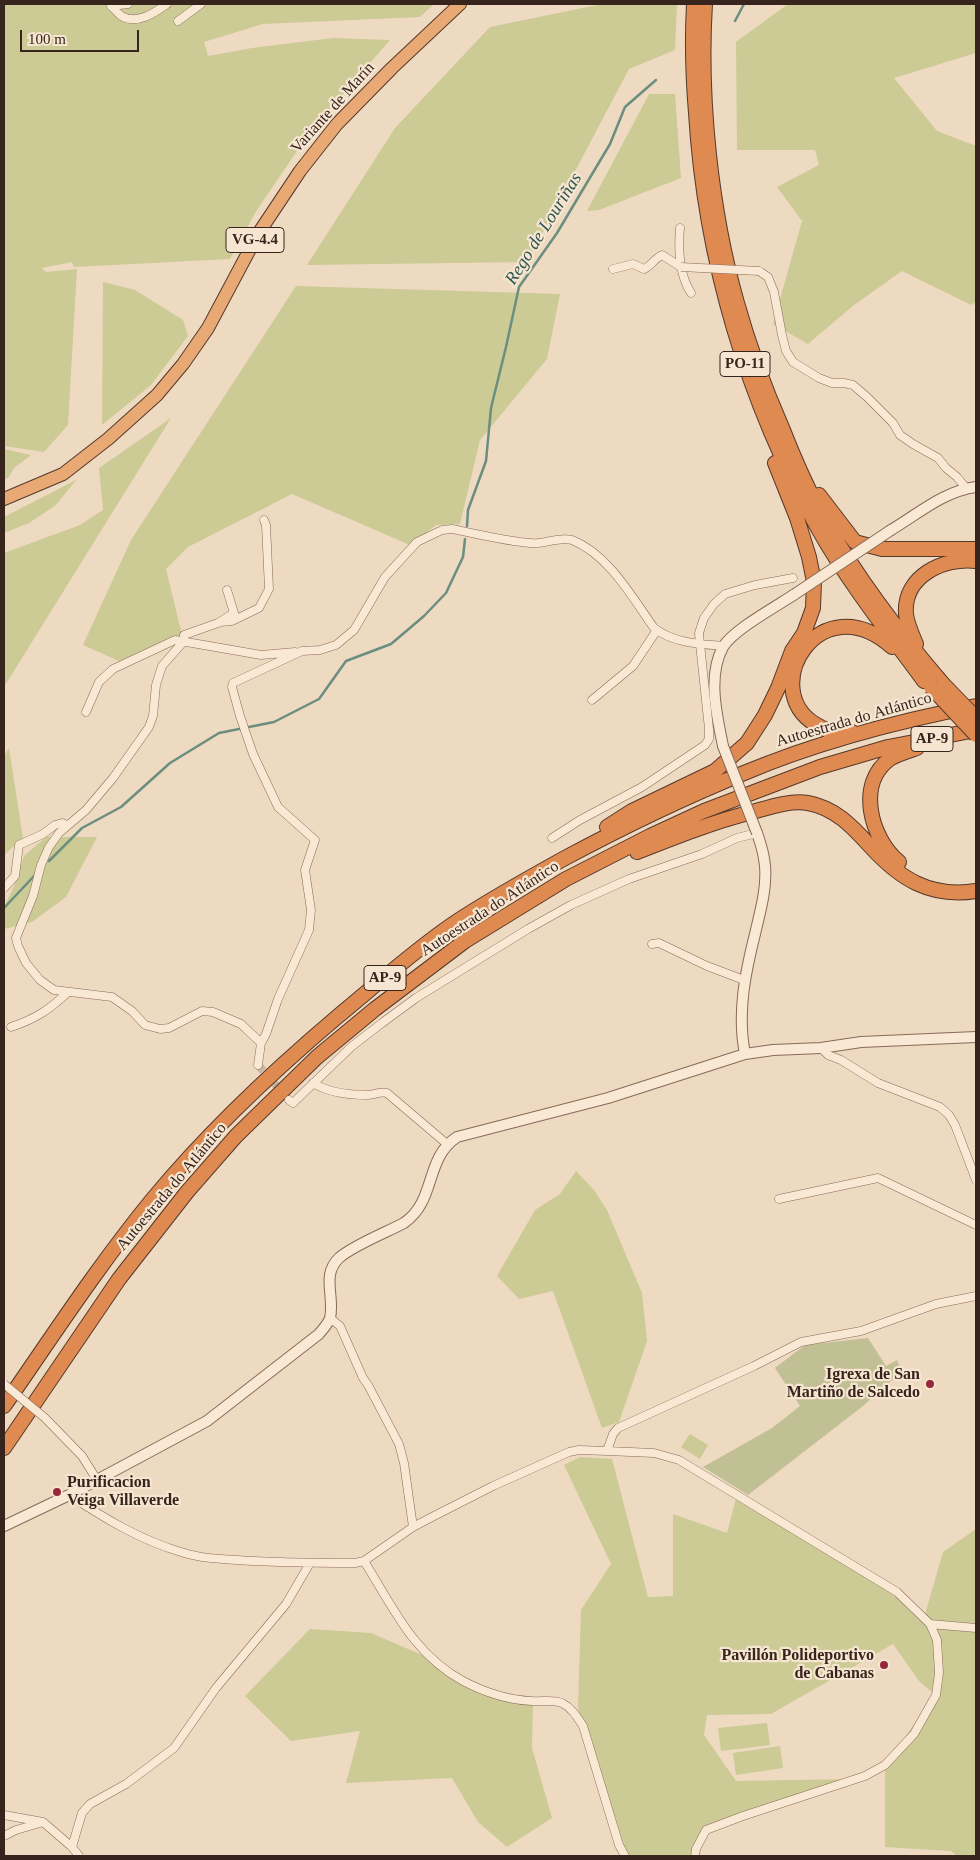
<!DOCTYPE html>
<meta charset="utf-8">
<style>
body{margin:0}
#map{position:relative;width:980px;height:1860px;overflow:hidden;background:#eedac1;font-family:"Times New Roman",serif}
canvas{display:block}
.frame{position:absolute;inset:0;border:5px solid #37251d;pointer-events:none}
.scale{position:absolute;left:20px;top:30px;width:119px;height:22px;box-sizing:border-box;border:2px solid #37251d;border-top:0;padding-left:6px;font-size:15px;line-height:18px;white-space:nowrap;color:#37251d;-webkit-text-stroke:4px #f6e5d0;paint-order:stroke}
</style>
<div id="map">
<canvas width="980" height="1860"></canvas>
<div class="frame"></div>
<div class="scale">100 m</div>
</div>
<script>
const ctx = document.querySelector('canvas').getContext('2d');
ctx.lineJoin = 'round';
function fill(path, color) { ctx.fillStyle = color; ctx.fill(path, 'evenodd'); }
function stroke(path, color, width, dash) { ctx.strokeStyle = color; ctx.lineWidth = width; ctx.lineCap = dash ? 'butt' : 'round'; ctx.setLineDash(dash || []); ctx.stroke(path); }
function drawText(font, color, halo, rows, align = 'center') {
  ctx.font = font + ' "Times New Roman",serif'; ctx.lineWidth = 4.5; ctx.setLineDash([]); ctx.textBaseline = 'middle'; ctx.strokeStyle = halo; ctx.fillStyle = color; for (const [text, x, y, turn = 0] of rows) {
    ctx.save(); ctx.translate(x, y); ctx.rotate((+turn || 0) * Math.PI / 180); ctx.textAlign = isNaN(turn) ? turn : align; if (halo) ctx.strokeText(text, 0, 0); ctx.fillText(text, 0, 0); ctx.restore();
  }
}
fill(new Path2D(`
 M4 4H434L420 17 263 24 204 42 208 56 252 48 333 38 390 40 307 136 255 213 230 259 74 267 72 262 42 268 46 272 77 269 68 425 44 452 4 446Z
 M602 4H677L675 50 629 69 527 262 307 265 395 128 490 27Z
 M788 4H976V53L894 78 937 131 976 146V302L971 305 902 271 854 305 808 344 773 324 802 221 777 187 819 165 815 150H737L736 42Z
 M649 94H675L681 178 599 210 587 211Z
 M103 282 135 290 183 320 188 336 151 385 102 425Z
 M296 286 560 294 547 359 480 440 460 524 436 525 410 545 292 494 188 547 166 569 182 635 119 661 83 645 131 540Z
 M171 418 4 687V553L80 525 103 510 99 468Z
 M4 449 31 455 14 468 9 477 4 480Z
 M76 480 56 505 29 523 4 533V517Z
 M9 748 23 838 4 855V756Z
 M46 837H97L66 897 32 922 4 929V907L14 886 24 856Z
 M576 1171 594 1190 607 1210 642 1293 647 1341 619 1422 602 1428 553 1291 519 1299 497 1276 535 1210 560 1194Z
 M690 1434 708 1445 700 1459 681 1447Z
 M580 1457 612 1459 648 1597 673 1596V1514L727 1533 737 1495 852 1565 924 1618 943 1552 976 1529V1856H957L951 1851 885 1847V1765L935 1695 919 1681 893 1644 771 1714 707 1715 704 1735 736 1781 854 1779 706 1830 698 1856H627L614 1814 596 1770 578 1708 581 1610 611 1564 564 1465Z
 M310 1629 371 1633 429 1658 462 1681 501 1697 533 1701 532 1748 552 1818 507 1847 478 1822 452 1778 346 1783 360 1731 291 1741 245 1696Z
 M767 1723 770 1745 721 1751 718 1728Z
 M780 1746 783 1768 736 1775 733 1753Z`), '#ccca95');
fill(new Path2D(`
 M868 1338 886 1366 897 1360 902 1371 863 1406 748 1495 703 1467 772 1428 800 1406 775 1368 805 1345Z`), '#c1bf94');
stroke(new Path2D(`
 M735 21 744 4
 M467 526 468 510 486 461 491 408 506 347 519 287 557 233 610 144 625 107 656 80
 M49 861 82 828 121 807 170 763 219 733 274 722 319 699 346 661 391 644 424 616 446 593 463 557 465 539
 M4 908 35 875`), '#6b8e80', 2.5);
stroke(new Path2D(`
 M258 1065 283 1093`), '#c9b6a0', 8, [8, 4]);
const minor = new Path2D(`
 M111 6C115 9 119 15 123 17 139 24 154 13 167 4
 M111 6 128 4
 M178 21 201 4
 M680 228C678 250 679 274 691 293
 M613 269 633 264 644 269C651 266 654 259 662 255L681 267
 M759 271 768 277 774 292 782 335 786 351 793 362 819 378 832 383H844L853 385 867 397 893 423 900 435 913 444 938 458 946 468 957 477 966 488
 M227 590 234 613 218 623 184 635V641L162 666 156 685 153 716 149 727 113 778 86 810 59 833 49 847 41 865 33 896 20 928 16 938 18 946 26 963 40 980 54 990 112 997 132 1011 145 1025 160 1029 169 1028 202 1011 213 1012 241 1024 261 1043 258 1065
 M220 622 232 621 259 608 269 589 266 525 264 520
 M592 700 633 666 657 630
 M86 712 99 682 113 669 175 640 261 655 295 652
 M552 838 580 820 642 787 705 745 709 739V729L700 644 699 633 704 618 714 604 725 594 755 585 793 578
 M4 888 15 876 19 845 43 834 55 825 62 823 67 825
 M652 944 659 943 707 966 744 980
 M11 1027C35 1019 49 1010 67 993
 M261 1043 266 1034 278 999 309 930 311 910 305 870 315 840 278 807 253 754 240 716 232 687 233 683 302 651 320 650 336 645 354 630 385 577 417 542 442 530 452 529C478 534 504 541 530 543 544 545 558 536 572 540 608 554 632 597 654 628 673 643 700 644 724 646
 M821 1048 828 1055 841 1060 878 1083 940 1107 949 1115 955 1125 976 1180
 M313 1083C329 1093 349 1095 368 1095 375 1095 380 1091 387 1093L447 1144
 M289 1100 293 1103 351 1047 382 1023 416 998 528 929 571 905 629 879 702 854 737 838 757 833
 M779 1199 878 1178 976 1225
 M330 1318 340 1326 363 1378 368 1385 399 1444 404 1463 413 1527
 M45 1418 82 1456 97 1480
 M607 1451 654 1453 679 1460 897 1592 930 1624 976 1628
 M69 1495C104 1518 140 1540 181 1552 199 1558 218 1559 237 1560 277 1563 316 1563 355 1563L364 1561 413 1527 434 1516 493 1486 569 1452 579 1450 607 1451 613 1434 618 1428 754 1366 801 1342 861 1331 936 1304 976 1296
 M364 1561C393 1607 413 1654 463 1681 484 1692 508 1700 532 1701 542 1702 553 1699 562 1703 572 1708 577 1717 583 1726L619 1845 625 1856
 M4 1815 43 1822 72 1847 79 1856
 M4 1836 16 1830 40 1823
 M72 1847 82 1813 90 1804 126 1784 174 1748 216 1688 286 1604 310 1563
 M695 1856 696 1849 706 1830 743 1816 865 1776 885 1765 914 1734 936 1695 939 1673 937 1640 930 1624`);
const tertiary = new Path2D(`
 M891 530C918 514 944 491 976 487
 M723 746C717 716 707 676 723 647 733 630 777 606 795 594
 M745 1054C737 1013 745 974 755 934 760 912 767 889 765 866 764 855 761 844 757 833
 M4 1526 69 1495 207 1421 319 1334C323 1329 328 1324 330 1318 335 1297 321 1275 339 1258 352 1246 387 1232 404 1223 437 1200 424 1159 457 1137L608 1098 745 1054 773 1050 821 1048 861 1042 976 1037`);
const trunk = new Path2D(`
 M4 499 63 474 108 439 157 395 183 364 208 328 258 234 300 171 337 124 392 68 460 4`);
const motorway = new Path2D(`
 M694 4C692 40 693 77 696 113 705 259 747 402 819 530 849 583 888 632 924 681
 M705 4C699 99 711 211 737 303 749 346 765 389 783 430 796 463 810 495 828 526 860 582 901 635 943 684
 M819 495 855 542 882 549H976
 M916 644C912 634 907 624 906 614 903 576 944 557 976 561
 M852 732C840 734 826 731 815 724 757 688 820 583 892 647
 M607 827 632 811 715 771 747 743 765 715 778 688 792 651 804 633 813 608 814 582 809 557 797 518 775 463
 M637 852C675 837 713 822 752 812 770 807 790 800 808 803 835 808 852 826 870 846 900 879 930 898 976 891
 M899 862C871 839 855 783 891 758 898 754 908 751 917 748
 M4 1406C52 1337 98 1266 152 1200 207 1133 271 1073 337 1017 375 986 412 952 453 924 489 900 527 879 565 858 623 827 683 798 744 773 818 742 898 721 976 706
 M4 1448 119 1279 187 1192 236 1136 317 1057 375 1009 465 941 566 879 650 836 704 811 820 767 888 747 976 730`);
stroke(minor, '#886a58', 9);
stroke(tertiary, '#886a58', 12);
stroke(trunk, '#55392d', 14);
stroke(motorway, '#55392d', 16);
stroke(minor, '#f9e8d4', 8);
stroke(tertiary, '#f9e8d4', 10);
stroke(trunk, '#e8a974', 12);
stroke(motorway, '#df8a50', 14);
const minorBridge = new Path2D(`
 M681 267 759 271
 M4 1384 45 1418`);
const tertiaryBridge = new Path2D(`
 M795 594 891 530
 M723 746 757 833`);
const motorwayBridge = new Path2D(`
 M943 684 976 718
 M931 687 976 735`);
stroke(minorBridge, '#886a58', 9, []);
stroke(tertiaryBridge, '#886a58', 12, []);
stroke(motorwayBridge, '#55392d', 16, []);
stroke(minorBridge, '#f9e8d4', 8);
stroke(tertiaryBridge, '#f9e8d4', 10);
stroke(motorwayBridge, '#df8a50', 14);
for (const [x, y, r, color] of [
 [930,1384,5,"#97283a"],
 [57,1492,5,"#97283a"],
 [884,1665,5,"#97283a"]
]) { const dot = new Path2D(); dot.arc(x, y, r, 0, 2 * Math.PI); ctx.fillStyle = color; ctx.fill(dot); stroke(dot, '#f6e5d0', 2); }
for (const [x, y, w] of [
 [255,240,58],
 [745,364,50],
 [932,739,42],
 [385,978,42]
]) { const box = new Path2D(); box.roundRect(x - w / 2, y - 12.5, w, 25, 4); ctx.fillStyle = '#f6e5d0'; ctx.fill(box); stroke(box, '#37251d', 1); }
drawText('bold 15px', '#37251d', null, [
 ["VG-4.4",255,240],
 ["PO-11",745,364],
 ["AP-9",932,739],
 ["AP-9",385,978]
]);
drawText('16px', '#37251d', '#f6e5d0', [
 ["Variante de Marín",333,108,-48],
 ["Autoestrada do Atlántico",854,720,-16],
 ["Autoestrada do Atlántico",490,909,-33],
 ["Autoestrada do Atlántico",172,1187,-50]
]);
drawText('bold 16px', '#37251d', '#f6e5d0', [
 ["Igrexa de San",920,1375],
 ["Martiño de Salcedo",920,1393],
 ["Purificacion",67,1483,"left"],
 ["Veiga Villaverde",67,1501,"left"],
 ["Pavillón Polideportivo",874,1656],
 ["de Cabanas",874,1674]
], 'right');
drawText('italic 18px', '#2c574e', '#f6e5d0', [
 ["Rego de Louriñas",544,229,-58]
]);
</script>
